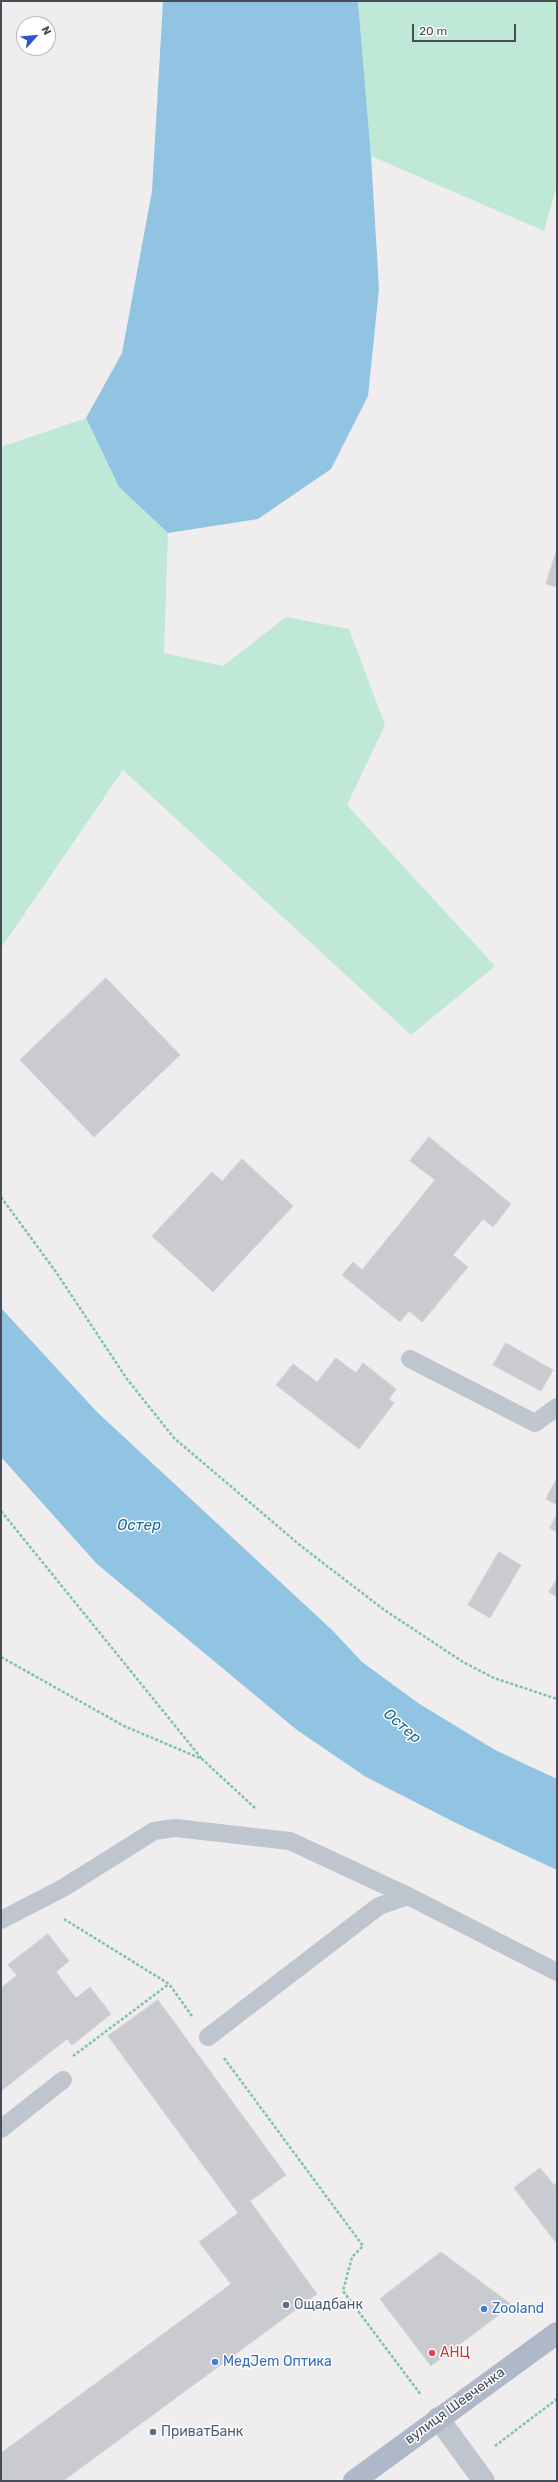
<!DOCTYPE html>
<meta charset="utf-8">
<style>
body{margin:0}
#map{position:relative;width:558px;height:2482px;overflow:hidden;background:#efeded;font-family:Rubik,sans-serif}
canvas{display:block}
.frame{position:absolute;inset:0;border:2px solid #474d58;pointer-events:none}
.north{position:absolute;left:16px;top:16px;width:40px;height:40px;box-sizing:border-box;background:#fff;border:1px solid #b5b8bc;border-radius:50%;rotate:63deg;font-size:11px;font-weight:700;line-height:16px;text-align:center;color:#474d58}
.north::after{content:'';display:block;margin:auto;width:14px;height:18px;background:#2b58cb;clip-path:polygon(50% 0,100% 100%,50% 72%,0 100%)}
.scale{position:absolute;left:412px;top:24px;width:104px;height:18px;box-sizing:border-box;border:2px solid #474d58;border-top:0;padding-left:5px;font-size:12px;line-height:14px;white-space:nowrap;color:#474d58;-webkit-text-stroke:3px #fff;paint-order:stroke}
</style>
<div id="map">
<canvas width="558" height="2482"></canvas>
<div class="frame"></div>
<div class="north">N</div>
<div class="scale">20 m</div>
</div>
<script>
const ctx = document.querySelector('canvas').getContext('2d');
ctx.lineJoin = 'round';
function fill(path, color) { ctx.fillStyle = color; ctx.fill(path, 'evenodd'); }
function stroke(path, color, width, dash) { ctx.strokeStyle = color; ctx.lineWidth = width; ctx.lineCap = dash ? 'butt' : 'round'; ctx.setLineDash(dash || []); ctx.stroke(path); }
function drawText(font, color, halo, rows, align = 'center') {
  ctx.font = font + ' Rubik,sans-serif'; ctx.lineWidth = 3; ctx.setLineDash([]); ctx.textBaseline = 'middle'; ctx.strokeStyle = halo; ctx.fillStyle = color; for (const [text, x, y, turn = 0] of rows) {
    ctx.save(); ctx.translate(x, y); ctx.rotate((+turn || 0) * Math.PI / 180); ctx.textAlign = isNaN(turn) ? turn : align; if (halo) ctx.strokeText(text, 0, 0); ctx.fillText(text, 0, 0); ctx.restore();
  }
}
fill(new Path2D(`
 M358 1H557V185L544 231 371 156Z
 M86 418 119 487 168 533 164 653 223 666 286 617 349 629 385 725 347 805 495 966 411 1035 123 770 1 948V447Z`), '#bfe9d6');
fill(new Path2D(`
 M163 1H358L371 156 379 289 368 396 331 469 258 519 168 533 119 487 86 418 122 353 152 191Z
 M1 1308 97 1412 332 1630 362 1662 418 1703 495 1750 557 1779V1870L456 1823 366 1777 297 1730 97 1564 1 1457Z`), '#90c4e2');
const building = new Path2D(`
 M557 549V587L546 584Z
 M106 978 180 1055 94 1137 20 1060Z
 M429 1137 511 1204 493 1227 483 1219 453 1255 468 1267 422 1322 409 1311 400 1322 342 1275 353 1262 362 1270 435 1180 410 1161Z
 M242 1159 293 1206 213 1292 152 1236 212 1172 222 1181Z
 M506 1343 553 1370 541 1391 493 1365Z
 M336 1358 356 1373 363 1363 396 1389 389 1399 394 1403 359 1449 276 1385 293 1364 317 1382Z
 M557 1478V1505L546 1499Z
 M557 1515V1532L550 1528Z
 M499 1552 521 1565 490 1618 468 1605Z
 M557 1579V1597L549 1592Z
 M48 1934 69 1961 56 1972 76 1998 90 1987 111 2014 72 2045 67 2039 1 2091V1988L17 1975 8 1965Z
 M158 2000 286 2175 250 2201 317 2294 63 2481H1V2453L231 2284 199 2242 238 2213 108 2036Z
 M540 2168 554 2185 557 2183V2244L514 2188Z
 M441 2252 512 2305 431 2366 380 2299Z`);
fill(building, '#cacbd1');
stroke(building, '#d1d2d8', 1);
stroke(new Path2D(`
 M1 1197 56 1272 127 1379 174 1438 301 1546 383 1609 463 1662 494 1678 557 1699
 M1 1511 202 1759
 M1 1657 124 1726 202 1759 255 1808
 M64 1919 169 1984 192 2016
 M73 2056 169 1984
 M224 2058 363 2246 352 2257 343 2291 421 2395
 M495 2446 557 2399`), '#7ac4ab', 2.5, [3, 2]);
stroke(new Path2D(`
 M410 1359 535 1423 557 1407
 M1 1920 63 1888 154 1831 175 1828 290 1841 408 1896 557 1972
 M208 2037 379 1906 408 1896
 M1 2129 63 2080`), '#bfc5ce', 18);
stroke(new Path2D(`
 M438 2418 484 2481`), '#bfc5ce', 22);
stroke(new Path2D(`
 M354 2481 557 2333`), '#afb8c9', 22);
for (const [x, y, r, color] of [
 [286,2305,4,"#5c6f8a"],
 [484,2309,4,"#3f7fe0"],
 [432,2353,4,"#e0444e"],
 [215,2362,4,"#3f7fe0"],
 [153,2432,4,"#5c6f8a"]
]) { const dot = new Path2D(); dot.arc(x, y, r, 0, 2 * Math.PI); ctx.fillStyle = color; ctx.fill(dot); stroke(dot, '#fff', 1.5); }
drawText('14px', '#4e5e75', '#fff', [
 ["Ощадбанк",294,2305],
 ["ПриватБанк",161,2432]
], 'left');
drawText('14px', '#366cbe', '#fff', [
 ["Zooland",492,2309],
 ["МедJem Оптика",223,2362]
], 'left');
drawText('14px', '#be3a42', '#fff', [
 ["АНЦ",440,2353]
], 'left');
drawText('14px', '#474d58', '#fff', [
 ["вулиця Шевченка",455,2406,-36]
]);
drawText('italic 15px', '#1a6a98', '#fff', [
 ["Остер",139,1526],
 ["Остер",402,1726,41]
]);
</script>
